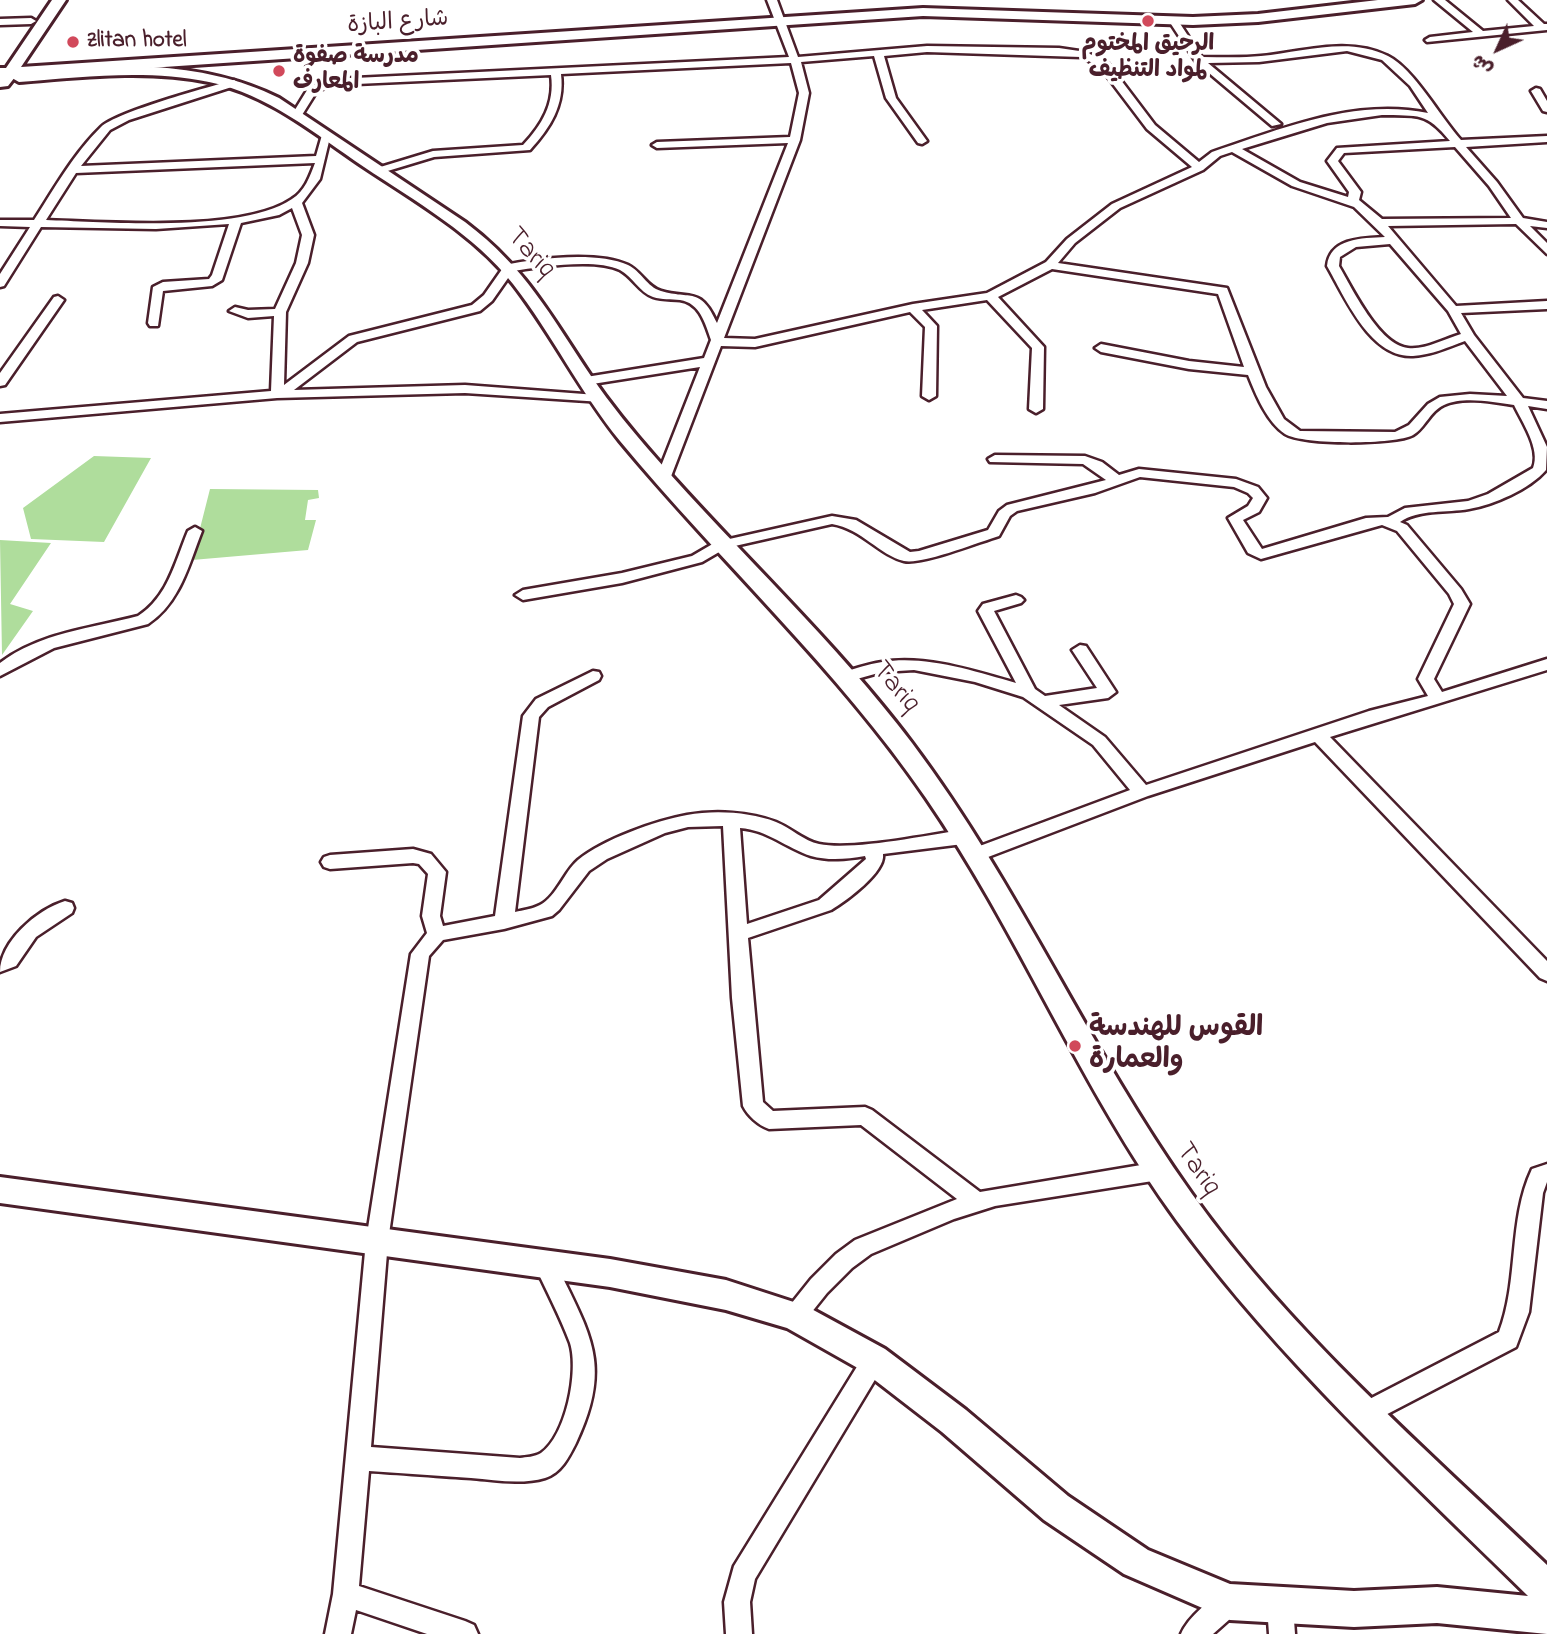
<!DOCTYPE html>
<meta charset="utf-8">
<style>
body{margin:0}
#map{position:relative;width:1547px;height:1634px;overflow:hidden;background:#fff;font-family:"Indie Flower","Playpen Sans Arabic",sans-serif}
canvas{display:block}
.north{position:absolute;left:1463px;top:14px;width:70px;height:70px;-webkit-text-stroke:5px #fff;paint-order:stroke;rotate:225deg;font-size:19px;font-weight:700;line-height:28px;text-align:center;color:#4a1f2b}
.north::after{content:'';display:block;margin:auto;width:24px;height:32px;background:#4a1f2b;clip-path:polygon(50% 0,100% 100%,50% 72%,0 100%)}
</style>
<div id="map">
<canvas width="1547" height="1634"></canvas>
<div class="north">ش</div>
</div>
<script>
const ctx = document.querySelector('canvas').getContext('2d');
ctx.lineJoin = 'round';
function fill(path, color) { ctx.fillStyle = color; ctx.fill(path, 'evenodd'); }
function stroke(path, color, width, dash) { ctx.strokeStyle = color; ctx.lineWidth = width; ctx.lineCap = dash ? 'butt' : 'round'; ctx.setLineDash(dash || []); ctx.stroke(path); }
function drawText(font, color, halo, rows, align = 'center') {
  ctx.font = font + ' "Indie Flower","Playpen Sans Arabic",sans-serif'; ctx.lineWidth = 7; ctx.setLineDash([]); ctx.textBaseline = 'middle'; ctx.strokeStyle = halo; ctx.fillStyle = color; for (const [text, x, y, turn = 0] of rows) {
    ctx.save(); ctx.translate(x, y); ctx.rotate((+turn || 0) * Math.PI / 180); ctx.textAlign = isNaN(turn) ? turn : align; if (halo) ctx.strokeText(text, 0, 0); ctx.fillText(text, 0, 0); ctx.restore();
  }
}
fill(new Path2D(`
 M94 456 151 458 104 542 31 539 23 508Z
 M210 489 318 490 319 498 308 500 305 520H316L308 550 192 560Z
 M0 540 51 543 10 604 33 611 2 655Z`), '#afdd9c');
const street = new Path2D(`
 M767 0H777L798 57 927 46 1059 48 1086 52 1108 63 1155 125 1199 162 1212 152C1281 129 1354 98 1428 113L1410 86 1382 60 1347 51 1259 62 1208 63 1281 124 1272 126 1196 62 1169 21 1174 18 1177 19 1202 57C1222 57 1242 58 1261 56 1302 52 1349 36 1388 56 1413 68 1441 118 1461 140L1547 136V142L1466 147 1497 182 1523 218 1547 222V228L1530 226 1547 243V254L1516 224 1388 226 1456 306 1547 301V309L1461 313 1474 335 1523 398 1547 401V409L1528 406 1547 447 1546 470C1530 489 1493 505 1469 509 1447 513 1419 509 1400 522L1407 525 1461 589 1470 604 1434 679 1442 692 1547 659V670L1330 737 1547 961V981L1540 978 1315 742 1148 796 975 862 969 860 966 855 969 850 1130 790 1093 745 1023 697 975 682 914 670 882 672 846 682 838 677 840 673C854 669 868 664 882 662 926 655 974 671 1016 683L978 611 983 604 1016 595 1021 597 1024 600 1021 603 994 611 1035 689 1045 696 1097 688 1072 650 1080 645 1086 646 1116 692 1108 698 1059 705 1105 737 1146 785 1369 711 1428 696 1418 679 1454 604 1449 594 1397 531 1382 525 1261 559 1248 553 1228 518 1248 506 1253 498 1248 493 1234 487 1140 477 1095 493 1017 511 1010 516 999 536C979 542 922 565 904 561 879 555 862 529 832 524L726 548 702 562 622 583 523 600 515 595 523 590 622 573 692 556 716 542 832 516 856 520 910 552 919 551 988 530 999 511 1007 505 1106 480 1083 464 990 462 988 459 995 455 1085 456 1102 462 1119 475 1139 469 1236 479 1258 487 1267 498 1259 512 1243 520 1262 549 1366 518 1388 517 1405 508 1468 501 1488 494 1533 468C1541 449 1522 422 1514 405 1493 402 1463 396 1444 405 1430 411 1425 428 1413 435 1395 445 1302 445 1285 434 1267 422 1256 395 1248 375L1189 369 1101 352 1095 348 1101 344 1189 361 1244 367 1218 294 1052 269 998 297 1044 347 1043 409 1036 413 1029 409 1032 348 987 300 922 310 937 326 936 396 929 400 922 396 925 327 910 312 755 347 721 346 670 479 663 483 656 479 700 367 586 385 579 381 586 377 704 358 711 340C705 323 700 303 680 300 671 299 662 300 653 297 639 292 633 277 620 270 595 258 540 267 513 271L492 301 480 311 357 342 294 390 465 385 597 395 602 396V402L465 393 277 398 0 422V414L271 391 274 316 248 318 229 311 235 307 248 310 275 309 296 263 302 235 292 208 279 215 241 223 222 280 212 286 163 291 158 326H150L148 323 153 287 163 282 209 279 212 275 229 224 156 229 41 227 4 286 0 287V274L30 227 0 226V220H34C54 189 74 153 101 127 117 112 208 87 234 80L239 83 238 85 129 120 110 130 81 166 316 156 322 135 331 133 320 179 302 203 314 235 308 263 286 312 284 385 349 336 472 305 484 295 505 265C537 258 598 251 628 265 641 271 647 287 661 291 691 300 700 286 717 323L788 143 657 148 652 145 657 142 790 137 799 93 791 63 561 74C565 105 550 128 530 150L434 157 381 173 377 172V168L433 151 523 145C542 125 555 103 551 75L335 85 317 91 302 115 293 113 309 87 334 79 789 57ZM927 52 1081 57 1100 67 1147 129 1192 167 1112 204 1067 239 1046 262 987 293 913 304 755 339 724 338 800 140 809 93 801 62 874 56 886 98 918 143 922 144 927 141 896 98 884 56ZM1382 115C1419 116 1426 112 1450 141L1337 148 1327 161 1349 192 1348 197 1300 182 1242 149 1327 123ZM1455 147 1489 186 1511 218 1382 219 1359 200 1361 192 1338 161 1344 153ZM1232 152 1292 186 1354 207 1385 237C1362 238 1330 238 1327 266 1345 297 1370 358 1413 356 1431 355 1449 347 1465 341L1507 396 1470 394 1440 397 1428 404 1409 425 1395 432 1300 431 1284 419 1266 387 1227 288 1058 263 1075 243 1120 208 1203 170 1220 156ZM315 163C310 176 305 191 292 199 242 233 107 222 46 220L76 173ZM1390 244 1448 311 1461 334C1444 339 1425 350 1408 348 1379 345 1352 288 1339 266L1340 257 1356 247Z
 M1434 0H1445L1483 31 1534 26 1508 0H1518L1544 24H1547V30L1427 42 1425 40 1430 37 1473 32Z
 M0 19 31 18 36 21 31 24 0 25Z
 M1536 88 1540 89 1547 101V112L1543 111 1531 91Z
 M58 296 64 300 5 385 0 386V373L54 297Z
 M195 527 202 531C189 564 180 603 148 624L54 648 0 676V663C39 633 92 628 138 616 168 597 175 562 188 531Z
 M593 671 599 672 601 676 599 680 548 707 539 717 515 912C523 910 533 909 540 905 557 896 564 872 578 860 604 839 655 821 687 815 715 810 750 812 776 822 791 828 804 841 819 844 853 851 926 835 963 830L969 832 972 837 969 842 963 844 883 854C886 872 846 901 831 910L748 938 763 1102 773 1111 865 1107 872 1110 980 1192 1159 1162 1166 1164 1170 1171 1166 1178 1159 1180 995 1206 954 1219 871 1254 852 1268 827 1293 803 1323 795 1327 787 1323 784 1316 787 1309 811 1279 836 1254 855 1240 957 1199 861 1125 769 1129C758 1125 748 1116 743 1106L732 998 723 826 688 827 665 833 607 859 589 871 559 910 552 916 504 929 443 940 429 956 388 1241 371 1447 520 1458C526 1457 535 1457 541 1453 566 1436 579 1371 570 1343 560 1316 546 1290 534 1264L537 1257 545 1254 553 1257C587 1331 615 1361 576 1443 569 1457 561 1473 545 1478 521 1485 495 1480 471 1478 437 1476 403 1473 369 1471L359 1586 465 1621 474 1625 478 1634H427L356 1610 351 1634H325L333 1594 366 1241 411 954 427 933 422 916 428 874 419 864 413 863 330 869 324 867 321 862 324 857 330 855 413 849 431 854 446 872 440 916 443 926 495 916 523 716 536 699ZM740 828C768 830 786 848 811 856 829 861 847 859 865 856L866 859 819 900 747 924Z
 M65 901 72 903 74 908 72 913 36 937 16 966 0 972C0 942 36 910 65 901Z
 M1547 1164V1182L1543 1193 1529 1312 1516 1347 1372 1422 1364 1426 1356 1422 1352 1414 1356 1406 1499 1332C1519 1280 1508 1220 1532 1169Z
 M874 1349 882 1352 885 1360 882 1368 755 1579 750 1602 752 1634H726L724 1602 734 1566 866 1352Z
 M1230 1589 1239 1593 1243 1602 1239 1611 1213 1634H1181C1188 1617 1213 1596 1230 1589Z
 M1280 1593 1289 1597 1293 1606 1295 1634H1269L1267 1606 1271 1597Z`);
const secondary = new Path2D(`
 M153 67C198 70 239 78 279 98L465 222C526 268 550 315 591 376 611 405 633 432 656 458 740 554 835 641 912 743 1019 885 1089 1050 1192 1194 1292 1334 1424 1447 1547 1565V1634L1437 1623 1354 1627 1230 1620 1124 1574 1044 1520 942 1432 863 1371 787 1328 726 1310 610 1287 0 1203V1177L610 1259 726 1280 806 1306 885 1349 966 1410 1068 1496 1148 1550 1230 1584 1354 1591 1437 1587 1528 1596C1406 1476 1279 1360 1177 1221 1080 1088 1019 933 926 798 837 668 720 562 620 441 580 392 552 334 513 284 475 235 415 201 364 167 315 134 268 94 209 82 147 69 81 77 19 82L12 78 19 74Z`);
const primary = new Path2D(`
 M52 0H66L21 67 923 8 1193 17 1258 14 1378 0H1422L1415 4 1258 22 1193 25 923 16 15 77 8 86 0 87V68H6Z`);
stroke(street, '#4a1f2b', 5);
stroke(secondary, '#4a1f2b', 6);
stroke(primary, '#4a1f2b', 6);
fill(street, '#fff');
fill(secondary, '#fff');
fill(primary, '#fff');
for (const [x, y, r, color] of [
 [1148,21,7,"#d1495b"],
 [73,42,7,"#d1495b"],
 [279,71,7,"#d1495b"],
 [1075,1046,7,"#d1495b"]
]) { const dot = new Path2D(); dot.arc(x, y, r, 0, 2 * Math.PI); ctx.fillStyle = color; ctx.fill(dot); stroke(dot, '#fff', 2.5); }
drawText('23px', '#4a1f2b', '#fff', [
 ["شارع البازة",398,24,-4]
]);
drawText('bold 23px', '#4a1f2b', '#fff', [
 ["zlitan hotel",87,42],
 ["الرحيق المختوم",1148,46,"center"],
 ["لمواد التنظيف",1148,72,"center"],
 ["مدرسة صفوة",293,58],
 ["المعارف",293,84]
], 'left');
drawText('28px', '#4a1f2b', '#fff', [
 ["Tariq",529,254,48],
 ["Tariq",894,688,50],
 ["Tariq",1196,1170,56]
]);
drawText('bold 28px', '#4a1f2b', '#fff', [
 ["القوس للهندسة",1089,1030],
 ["والعمارة",1089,1062]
], 'left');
</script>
